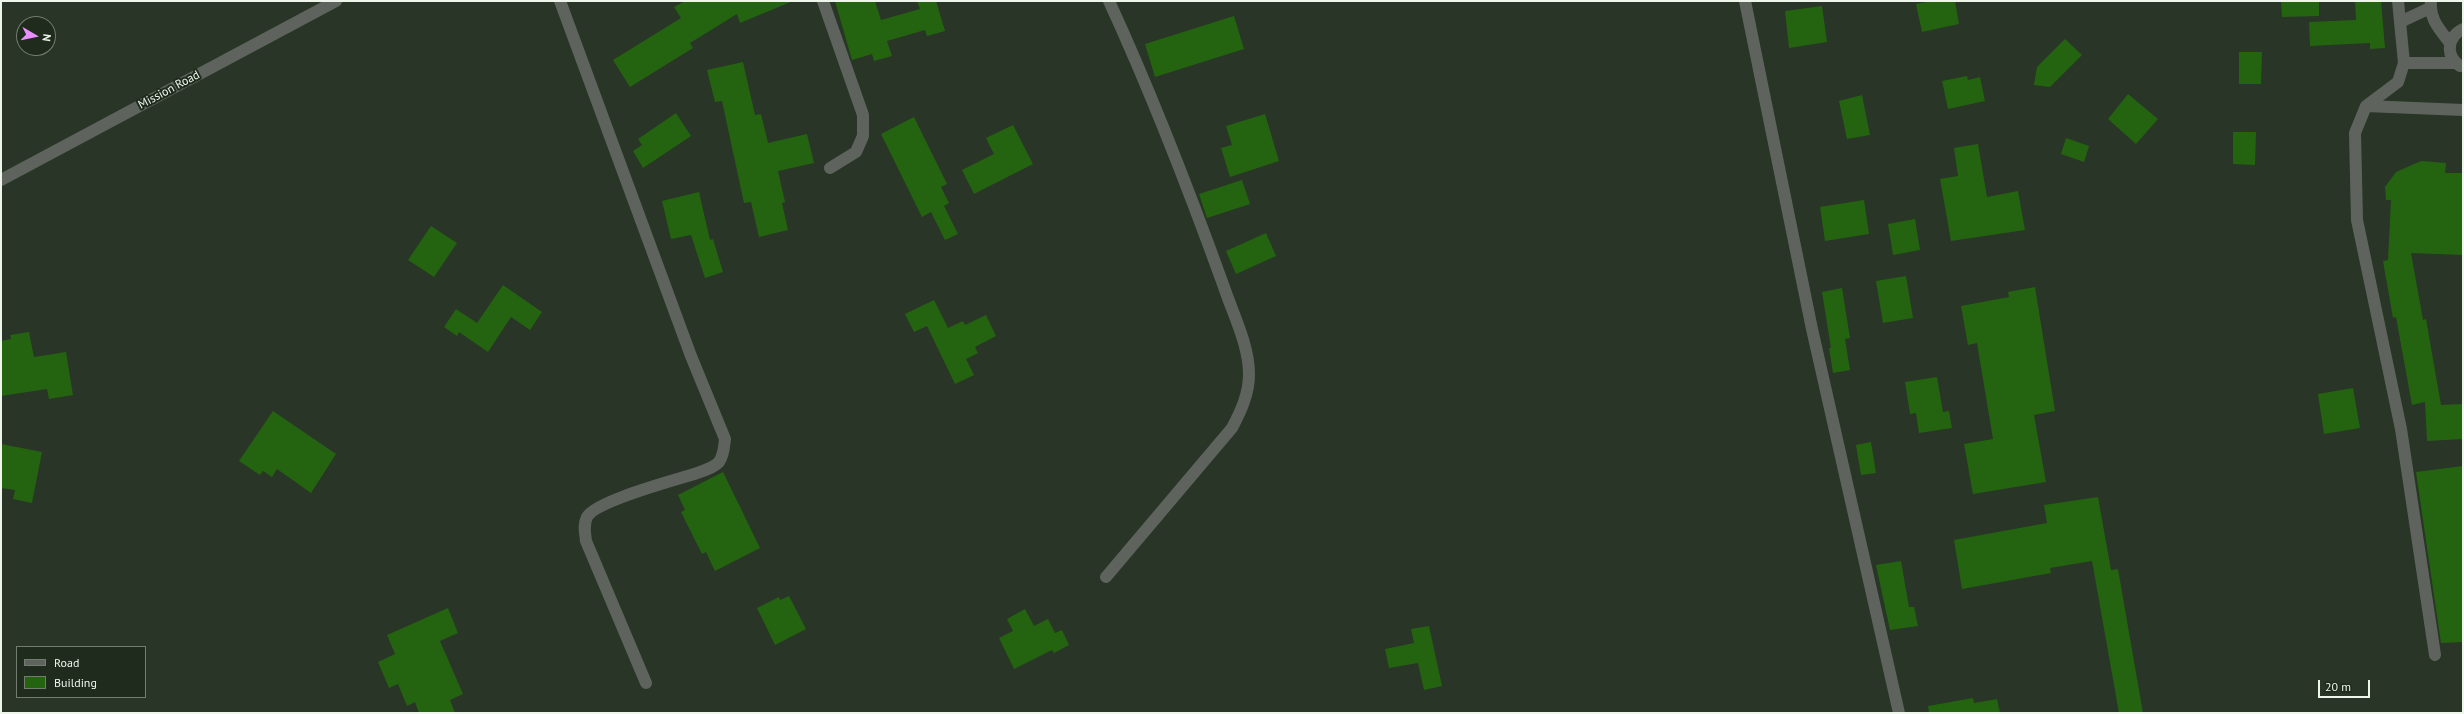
<!DOCTYPE html>
<style>
body{margin:0}
#map{position:relative;width:2464px;height:714px;overflow:hidden;background:#293526;font-family:"PT Sans",sans-serif}
canvas{display:block}
.frame{position:absolute;inset:0;border:2px solid #eef6ec;pointer-events:none}
.legend{position:absolute;left:16px;top:646px;width:130px;height:52px;box-sizing:border-box;background:#1f2b1c;border:1px solid #727c6f;margin:0;padding:5px 7px;list-style:none;font-size:12px;color:#eef6ec}
.legend li{display:flex;align-items:center;gap:8px;height:20px}
.legend b{width:20px;border:1px solid #727c6f}
.north{position:absolute;left:16px;top:16px;width:40px;height:40px;box-sizing:border-box;background:#1f2b1c;border:1px solid #727c6f;border-radius:50%;rotate:99deg;font-size:11px;font-weight:700;line-height:16px;text-align:center;color:#eef6ec}
.north::after{content:'';display:block;margin:auto;width:14px;height:18px;background:#e98efe;clip-path:polygon(50% 0,100% 100%,50% 72%,0 100%)}
.scale{position:absolute;left:2318px;top:680px;width:52px;height:18px;box-sizing:border-box;border:2px solid #eef6ec;border-top:0;padding-left:5px;font-size:12px;line-height:14px;white-space:nowrap;color:#eef6ec;-webkit-text-stroke:3px #1f2b1c;paint-order:stroke}
</style>
<div id="map">
<canvas width="2464" height="714"></canvas>
<div class="frame"></div>
<ul class="legend">
<li><b style="height:5px;background:#5e645d"></b>Road</li>
<li><b style="height:11px;background:#246411"></b>Building</li>
</ul>
<div class="north">N</div>
<div class="scale">20 m</div>
</div>
<script>
const ctx = document.querySelector('canvas').getContext('2d');
ctx.lineJoin = 'round';
function fill(path, color) { ctx.fillStyle = color; ctx.fill(path, 'evenodd'); }
function stroke(path, color, width, dash) { ctx.strokeStyle = color; ctx.lineWidth = width; ctx.lineCap = dash ? 'butt' : 'round'; ctx.setLineDash(dash || []); ctx.stroke(path); }
function drawText(font, color, halo, rows, align = 'center') {
  ctx.font = font + ' "PT Sans",sans-serif'; ctx.lineWidth = 4; ctx.setLineDash([]); ctx.textBaseline = 'middle'; ctx.strokeStyle = halo; ctx.fillStyle = color; for (const [text, x, y, turn = 0] of rows) {
    ctx.save(); ctx.translate(x, y); ctx.rotate((+turn || 0) * Math.PI / 180); ctx.textAlign = isNaN(turn) ? turn : align; if (halo) ctx.strokeText(text, 0, 0); ctx.fillText(text, 0, 0); ctx.restore();
  }
}
fill(new Path2D(`
 M685 1H793L740 23 737 14 690 43 693 48 630 87 613 60 681 18 674 7Z
 M835 1H875L881 20 920 9 917 1H936L945 31 927 36 925 30 887 41 892 56 874 61 872 54 852 60Z
 M1932 1H1955L1959 24 1922 32 1916 4Z
 M2281 1H2319V16L2282 17Z
 M2355 1H2381L2385 48 2370 49V43L2310 46 2309 22 2356 20Z
 M1822 6 1827 42 1789 48 1785 11Z
 M1234 16 1244 49 1155 77 1145 44Z
 M2065 39 2082 55 2050 87 2034 85 2037 67Z
 M2239 52H2262L2261 84H2239Z
 M743 62 755 115 761 114 768 143 807 134 814 163 778 171 785 202 782 203 788 230 759 237 751 202 744 203 722 101 715 102 707 70Z
 M1967 76 1968 80 1980 77 1985 101 1948 109 1942 81Z
 M2128 94 2158 119 2136 144 2108 119Z
 M1862 95 1870 135 1847 139 1839 101Z
 M676 113 691 136 643 168 633 151 642 145 638 139Z
 M1265 114 1279 161 1230 177 1221 148 1232 145 1226 126Z
 M914 117 947 184 941 187 949 203 944 206 958 234 945 240 931 212 922 217 881 134Z
 M1013 125 1033 164 974 194 962 170 994 154 986 138Z
 M2233 132H2256L2255 165 2233 164Z
 M2066 138 2089 146 2084 162 2061 154Z
 M1978 144 1987 197 2018 191 2025 230 1951 241 1940 179 1958 176 1954 148Z
 M2421 161 2446 163 2445 173H2463V255L2411 253 2423 320 2426 319 2441 405 2463 404V439L2427 441 2425 402 2412 405 2396 317 2393 318 2383 261 2388 260 2391 200H2386L2385 187 2396 172Z
 M1242 180 1250 204 1207 218 1199 194Z
 M699 192 710 240 713 239 723 272 705 278 691 235 671 239 662 201Z
 M1864 200 1869 234 1825 241 1820 207Z
 M1915 219 1920 250 1893 255 1888 224Z
 M431 226 457 243 434 277 408 260Z
 M1266 233 1276 256 1236 274 1226 251Z
 M1906 276 1913 318 1883 323 1876 281Z
 M503 285 542 312 530 330 511 317 488 352 459 332 457 336 444 327 456 309 477 323Z
 M2035 287 2055 411 2034 415 2046 482 1973 494 1964 444 1993 439 1977 343 1968 345 1961 306 2009 297 2008 292Z
 M1842 288 1850 338 1845 339 1850 370 1833 373 1829 348H1831L1822 292Z
 M934 300 948 328 963 321 965 325 986 315 996 336 975 347 978 353 966 359 974 375 955 384 927 326 914 332 905 314Z
 M29 332 34 357 66 352 73 395 49 399 47 389 1 396V341L11 339 10 335Z
 M1937 377 1943 412 1949 411 1952 428 1919 433 1916 413 1910 414 1905 382Z
 M2353 388 2360 428 2324 434 2318 394Z
 M273 411 336 454 311 493 277 469 272 477 263 471 260 475 239 461Z
 M1871 442 1876 473 1861 475 1856 445Z
 M1 444 42 452 32 503 13 499 15 490 1 488Z
 M2463 466V642L2441 643 2416 472Z
 M723 472 760 548 715 571 706 552 702 554 681 512 685 510 678 495Z
 M2098 497 2111 570 2118 569 2143 713H2119L2092 561 2050 568 2051 573 1962 589 1954 540 2047 523 2044 505Z
 M1901 561 1909 607H1914L1918 626 1890 630 1876 565Z
 M789 596 806 629 775 645 757 608 779 597 780 600Z
 M448 608 458 633 440 641 463 694 450 700 455 713H419L415 702 407 706 398 684 389 688 378 662 395 654 387 635Z
 M1025 609 1034 626 1048 619 1055 633 1062 630 1069 645 1054 653 1052 650 1014 669 999 638 1013 631 1007 619Z
 M1429 626 1442 686 1424 690 1418 663 1389 668 1385 649 1414 643 1411 629Z
 M1973 698 1974 703 1997 699 2000 713H1929L1928 706Z`), '#246411');
stroke(new Path2D(`
 M560 1 691 356 725 439C724 447 724 455 719 462 713 469 699 472 691 475 672 481 596 501 587 517 583 525 585 532 586 541L646 683
 M823 1 863 115V136L856 152 830 168
 M1745 1 1812 329 1899 713
 M2398 1 2404 63 2398 82 2366 106 2355 133 2357 220 2401 429 2435 655
 M2431 1C2429 19 2440 30 2450 43
 M2400 22 2430 8
 M2404 63H2456
 M2460 66C2445 56 2447 37 2463 29
 M2366 106 2463 110
 M1 180 336 1
 M1106 577 1232 428C1241 411 1249 394 1249 374 1249 345 1233 314 1224 287 1190 193 1151 92 1109 1`), '#5e645d', 12);
drawText('12px', '#eef6ec', '#1f2b1c', [
 ["Mission Road",169,90,-28]
]);
</script>
